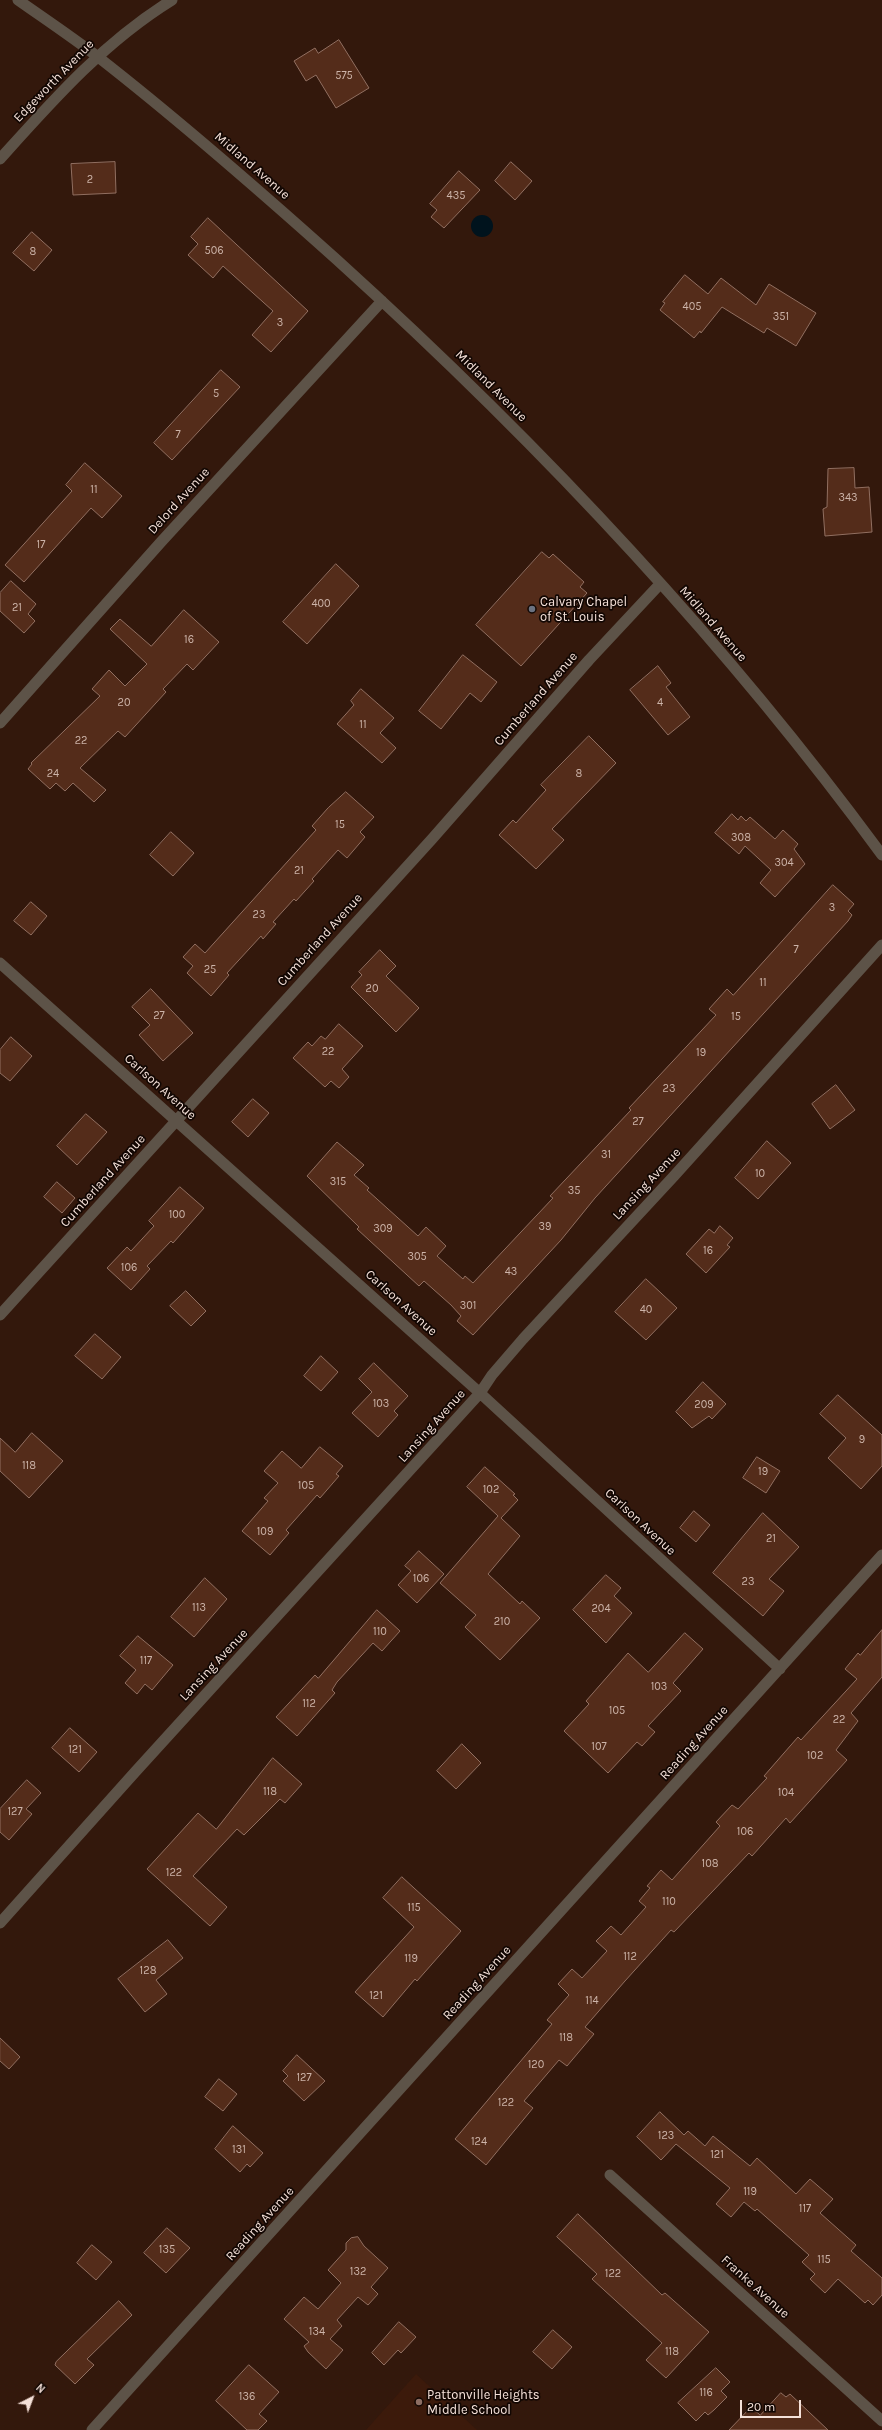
<!DOCTYPE html>
<style>
body{margin:0}
#map{position:relative;width:882px;height:2430px;overflow:hidden;background:#33180c;font-family:Karla,sans-serif}
canvas{display:block}
.north{position:absolute;left:12px;top:2378px;width:40px;height:40px;-webkit-text-stroke:3px #120703;paint-order:stroke;rotate:42deg;font-size:11px;font-weight:700;line-height:16px;text-align:center;color:#f5e1d9}
.north::after{content:'';display:block;margin:auto;width:14px;height:18px;background:#f5e1d9;clip-path:polygon(50% 0,100% 100%,50% 72%,0 100%)}
.scale{position:absolute;left:740px;top:2400px;width:61px;height:18px;box-sizing:border-box;border:2px solid #f5e1d9;border-top:0;padding-left:5px;font-size:12px;line-height:14px;white-space:nowrap;color:#f5e1d9;-webkit-text-stroke:3px #120703;paint-order:stroke}
</style>
<div id="map">
<canvas width="882" height="2430"></canvas>
<div class="north">N</div>
<div class="scale">20 m</div>
</div>
<script>
const ctx = document.querySelector('canvas').getContext('2d');
ctx.lineJoin = 'round';
function fill(path, color) { ctx.fillStyle = color; ctx.fill(path, 'evenodd'); }
function stroke(path, color, width, dash) { ctx.strokeStyle = color; ctx.lineWidth = width; ctx.lineCap = dash ? 'butt' : 'round'; ctx.setLineDash(dash || []); ctx.stroke(path); }
function drawText(font, color, halo, rows, align = 'center') {
  ctx.font = font + ' Karla,sans-serif'; ctx.lineWidth = 3.5; ctx.setLineDash([]); ctx.textBaseline = 'middle'; ctx.strokeStyle = halo; ctx.fillStyle = color; for (const [text, x, y, turn = 0] of rows) {
    ctx.save(); ctx.translate(x, y); ctx.rotate((+turn || 0) * Math.PI / 180); ctx.textAlign = isNaN(turn) ? turn : align; if (halo) ctx.strokeText(text, 0, 0); ctx.fillText(text, 0, 0); ctx.restore();
  }
}
fill(new Path2D(`
 M416 2374 477 2430H366Z`), '#3c1a0b');
fill(new Path2D(`
 M471 226a11 11 0 1 1 22 0a11 11 0 1 1-22 0Z`), '#00131d');
const building = new Path2D(`
 M339 40 369 88 336 108 316 75 306 81 294 61 315 48 318 53Z
 M115 162 116 193 73 195 71 164Z
 M511 162 532 181 515 200 495 181Z
 M459 171 480 190 444 228 431 217 437 210 430 204Z
 M208 218 308 311 271 352 252 335 273 311 223 266 213 278 188 255 198 244 191 237Z
 M32 232 52 250 34 271 13 253Z
 M685 275 708 294 721 278 756 305 769 284 816 313 796 346 767 328 764 333 722 307 701 333 700 331 694 338 660 310 665 303 663 302Z
 M221 370 240 387 172 460 154 443Z
 M85 463 122 496 102 518 91 508 24 582 5 565 72 491 66 485Z
 M854 468 855 488 869 487 872 532 825 536 823 509 827 507 828 469Z
 M542 552 549 558 553 554 584 582 580 587 587 593 521 666 476 625Z
 M336 564 359 586 307 644 283 622Z
 M11 581 36 604 28 614 35 621 24 633 0 611V593Z
 M184 610 219 642 193 670 187 664 163 689 166 692 125 737 118 731 80 768 106 790 94 802 73 783 65 791 56 783 50 789 28 769 32 764 31 763 100 696 92 689 109 670 125 686 147 664 110 629 120 619 151 646Z
 M463 655 497 682 481 702 470 693 441 729 419 711Z
 M658 666 671 683 666 687 690 717 668 735 630 690Z
 M361 689 394 718 380 733 396 748 382 763 337 724 354 705 351 701Z
 M589 736 616 763 552 829 564 840 536 869 499 835 513 820 516 823 546 790 541 785Z
 M346 792 374 817 360 832 365 837 347 858 338 850 312 879 314 881 296 901 294 899 273 922 276 924 263 939 261 936 227 973 229 975 211 996 187 973 193 966 183 957 195 944 205 953 316 830 312 826 328 808Z
 M732 814 738 820 741 816 746 821 750 817 775 839 783 830 798 844 794 849 805 864 775 897 760 883 771 870 745 846 739 854 715 833Z
 M171 832 194 853 173 876 150 855Z
 M833 885 854 904 848 911 852 915 848 921 595 1198 561 1240 473 1335 457 1321 461 1316 451 1305 424 1281 419 1286 357 1229 359 1227 307 1176 337 1142 364 1165 354 1175 369 1188 367 1190 418 1236 426 1227 446 1246 437 1256 463 1279 465 1276 473 1283 553 1198 550 1196 631 1110 629 1108 716 1015 709 1009 727 989 733 995Z
 M31 902 47 916 31 935 14 921Z
 M380 950 396 966 386 976 419 1008 396 1032 351 987 362 975 359 972Z
 M151 989 193 1033 163 1061 139 1035 150 1025 132 1007Z
 M339 1024 363 1046 342 1069 349 1077 339 1088 331 1081 325 1087 293 1058 308 1042 312 1046 321 1036 325 1039Z
 M11 1037 32 1056 10 1081 0 1073V1050Z
 M836 1085 855 1110 830 1129 812 1104Z
 M253 1099 269 1113 248 1137 232 1122Z
 M86 1114 107 1132 77 1165 57 1146Z
 M767 1141 791 1163 758 1199 735 1178Z
 M57 1182 75 1198 62 1213 44 1197Z
 M180 1187 204 1208 173 1243 171 1241 147 1266 150 1269 131 1290 107 1268 127 1247 131 1251 154 1226 149 1221Z
 M720 1226 733 1238 727 1245 730 1247 706 1273 686 1254 709 1229 714 1233Z
 M646 1279 677 1308 646 1340 615 1312Z
 M186 1291 206 1311 191 1326 170 1306Z
 M95 1334 121 1357 102 1379 75 1356Z
 M321 1356 338 1372 321 1391 304 1376Z
 M374 1363 408 1396 394 1411 398 1415 378 1437 352 1413 372 1392 359 1379Z
 M703 1382 726 1404 712 1419 709 1416 692 1428 676 1412Z
 M838 1395 882 1435V1466L861 1489 828 1458 846 1438 820 1414Z
 M32 1433 63 1461 29 1498 0 1471V1438L15 1452Z
 M320 1447 343 1466 336 1474 339 1476 320 1498 317 1495 286 1530 289 1533 270 1555 242 1531 268 1501 264 1498 278 1483 264 1471 282 1451 301 1468Z
 M757 1457 780 1471 766 1493 743 1478Z
 M485 1467 515 1494 513 1495 518 1500 501 1518 520 1536 488 1574 520 1604 522 1601 540 1618 500 1660 465 1627 476 1615 440 1583 498 1516 467 1487Z
 M694 1511 710 1525 696 1542 680 1528Z
 M763 1513 799 1547 769 1579 784 1591 763 1616 713 1573Z
 M419 1551 444 1574 417 1603 398 1585 411 1571 405 1566Z
 M606 1575 621 1588 614 1596 632 1613 606 1643 573 1610Z
 M205 1578 227 1599 194 1637 171 1617Z
 M377 1610 400 1631 382 1651 373 1643 337 1682 332 1690 335 1693 297 1736 276 1717 315 1675 318 1678Z
 M882 1630V1677L851 1713 858 1721 836 1750 847 1760 790 1823 786 1818 752 1856 749 1853 674 1932 671 1930 625 1981 585 2027 594 2034 567 2066 559 2060 524 2101 533 2108 486 2165 455 2139 552 2024 547 2020 569 1995 558 1984 572 1969 582 1978 607 1951 596 1941 611 1926 621 1935 646 1907 639 1901 650 1888 647 1886 661 1870 672 1880 720 1826 716 1822 732 1805 738 1809 767 1778 764 1776 784 1753 798 1737 801 1740 857 1679 845 1669 858 1653 860 1655Z
 M685 1633 703 1649 673 1683 681 1691 648 1726 655 1732 642 1746 637 1742 608 1773 564 1731 589 1704 586 1701 628 1653 648 1672Z
 M138 1636 173 1665 152 1690 145 1684 137 1694 125 1683 136 1670 120 1656Z
 M70 1728 97 1752 79 1772 52 1748Z
 M462 1744 481 1763 456 1789 437 1771Z
 M273 1758 302 1784 285 1803 280 1799 244 1835 237 1829 193 1876 227 1907 210 1926 147 1869 198 1813 216 1829Z
 M27 1780 41 1793 26 1809 32 1814 9 1840 0 1832V1809Z
 M402 1877 461 1931 417 1981 415 1979 383 2017 355 1992 414 1927 383 1898Z
 M168 1940 183 1958 156 1980 167 1994 145 2012 118 1979Z
 M0 2038 20 2057 9 2069 0 2061Z
 M297 2055 325 2081 304 2101 283 2081 288 2076 283 2071Z
 M219 2079 237 2094 223 2111 205 2097Z
 M660 2112 684 2135 688 2131 705 2146 713 2136 750 2166 757 2158 796 2194 810 2179 833 2199 820 2213 856 2245 851 2251 882 2278V2295L873 2305 868 2300 865 2303 838 2279 825 2293 810 2279 815 2274 802 2262 809 2255 757 2209 755 2211 744 2202 731 2217 716 2204 730 2188 676 2144 661 2160 637 2137Z
 M233 2126 263 2153 250 2167 247 2164 240 2172 215 2149Z
 M578 2214 662 2295 665 2293 709 2332 666 2378 646 2360 662 2343 592 2279 597 2274 557 2237Z
 M167 2228 190 2248 166 2273 144 2253Z
 M358 2237 364 2246 388 2268 371 2287 378 2294 368 2305 358 2297 337 2320 342 2326 330 2339 343 2350 326 2369 308 2352 304 2346 309 2342 284 2319 304 2297 318 2309 341 2283 328 2270 346 2250V2243L351 2238Z
 M92 2245 112 2262 96 2280 77 2263Z
 M119 2301 132 2315 87 2359 94 2365 75 2384 55 2365 56 2362Z
 M399 2322 416 2337 401 2353 398 2350 384 2365 372 2353Z
 M553 2330 572 2347 552 2369 533 2352Z
 M249 2365 279 2392 259 2414 267 2421 258 2430H247L216 2401Z
 M716 2368 730 2382 721 2391 727 2397 714 2410 708 2415 705 2412 696 2421 678 2403Z
 M781 2393 786 2397 790 2394 828 2430H729L751 2407 760 2415Z`);
fill(building, '#542c1a');
stroke(building, '#916f61', 1);
stroke(new Path2D(`
 M18 0C45 19 72 37 98 57 180 121 259 190 336 259 536 440 723 638 882 855
 M0 159C53 100 104 42 172 0
 M0 723 161 542 382 301
 M0 963 480 1393 780 1669
 M0 1315 432 839 589 660 660 584
 M0 1923 136 1771 480 1393 492 1375 523 1339 674 1176 882 945
 M610 2175 882 2421
 M92 2430 882 1555`), '#5d5348', 11);
for (const [x, y, r, color] of [
 [532,609,4,"#6b7280"],
 [419,2402,4,"#8d6e63"]
]) { const dot = new Path2D(); dot.arc(x, y, r, 0, 2 * Math.PI); ctx.fillStyle = color; ctx.fill(dot); stroke(dot, '#120703', 1.5); }
drawText('11px', '#cdb4a9', null, [
 ["575",344,76],
 ["2",90,180],
 ["435",456,196],
 ["506",214,251],
 ["8",33,252],
 ["405",692,307],
 ["351",781,317],
 ["3",280,323],
 ["5",216,394],
 ["7",178,435],
 ["11",94,490],
 ["343",848,498],
 ["17",41,545],
 ["400",321,604],
 ["21",17,608],
 ["16",189,640],
 ["20",124,703],
 ["4",660,703],
 ["11",363,725],
 ["22",81,741],
 ["24",53,774],
 ["8",579,774],
 ["15",340,825],
 ["308",741,838],
 ["304",784,863],
 ["21",299,871],
 ["3",832,908],
 ["23",259,915],
 ["7",796,950],
 ["25",210,970],
 ["11",763,983],
 ["20",372,989],
 ["27",159,1016],
 ["15",736,1017],
 ["22",328,1052],
 ["19",701,1053],
 ["23",669,1089],
 ["27",638,1122],
 ["31",606,1155],
 ["10",760,1174],
 ["315",338,1182],
 ["35",574,1191],
 ["100",177,1215],
 ["39",545,1227],
 ["309",383,1229],
 ["16",708,1251],
 ["305",417,1257],
 ["106",129,1268],
 ["43",511,1272],
 ["301",468,1306],
 ["40",646,1310],
 ["103",381,1404],
 ["209",704,1405],
 ["9",862,1440],
 ["118",29,1466],
 ["19",763,1472],
 ["105",306,1486],
 ["102",491,1490],
 ["109",265,1532],
 ["21",771,1539],
 ["106",421,1579],
 ["23",748,1582],
 ["113",199,1608],
 ["204",601,1609],
 ["210",502,1622],
 ["110",380,1632],
 ["117",146,1661],
 ["103",659,1687],
 ["112",309,1704],
 ["105",617,1711],
 ["22",839,1720],
 ["107",599,1747],
 ["121",75,1750],
 ["102",815,1756],
 ["118",270,1792],
 ["104",786,1793],
 ["127",15,1812],
 ["106",745,1832],
 ["108",710,1864],
 ["122",174,1873],
 ["110",669,1902],
 ["115",414,1908],
 ["112",630,1957],
 ["119",411,1959],
 ["128",148,1971],
 ["121",376,1996],
 ["114",592,2001],
 ["118",566,2038],
 ["120",536,2065],
 ["127",304,2078],
 ["122",506,2103],
 ["123",666,2136],
 ["124",479,2142],
 ["131",239,2150],
 ["121",717,2155],
 ["119",750,2192],
 ["117",805,2209],
 ["135",167,2250],
 ["115",824,2260],
 ["132",358,2272],
 ["122",613,2274],
 ["134",317,2332],
 ["118",672,2352],
 ["116",706,2393],
 ["136",247,2397]
]);
drawText('13px', '#f5e1d9', '#120703', [
 ["Edgeworth Avenue",54,81,-46],
 ["Midland Avenue",252,166,41],
 ["Midland Avenue",491,386,45],
 ["Delord Avenue",179,501,-48],
 ["Midland Avenue",713,624,49],
 ["Cumberland Avenue",536,699,-49],
 ["Cumberland Avenue",320,940,-48],
 ["Carlson Avenue",160,1087,42],
 ["Cumberland Avenue",103,1181,-48],
 ["Lansing Avenue",647,1184,-47],
 ["Carlson Avenue",401,1303,42],
 ["Lansing Avenue",432,1426,-48],
 ["Carlson Avenue",640,1522,43],
 ["Lansing Avenue",214,1665,-47],
 ["Reading Avenue",694,1743,-48],
 ["Reading Avenue",477,1983,-48],
 ["Reading Avenue",260,2224,-48],
 ["Franke Avenue",755,2287,42]
]);
drawText('13px', '#f5e1d9', '#120703', [
 ["Calvary Chapel",540,602],
 ["of St. Louis",540,617],
 ["Pattonville Heights",427,2395],
 ["Middle School",427,2410]
], 'left');
</script>
